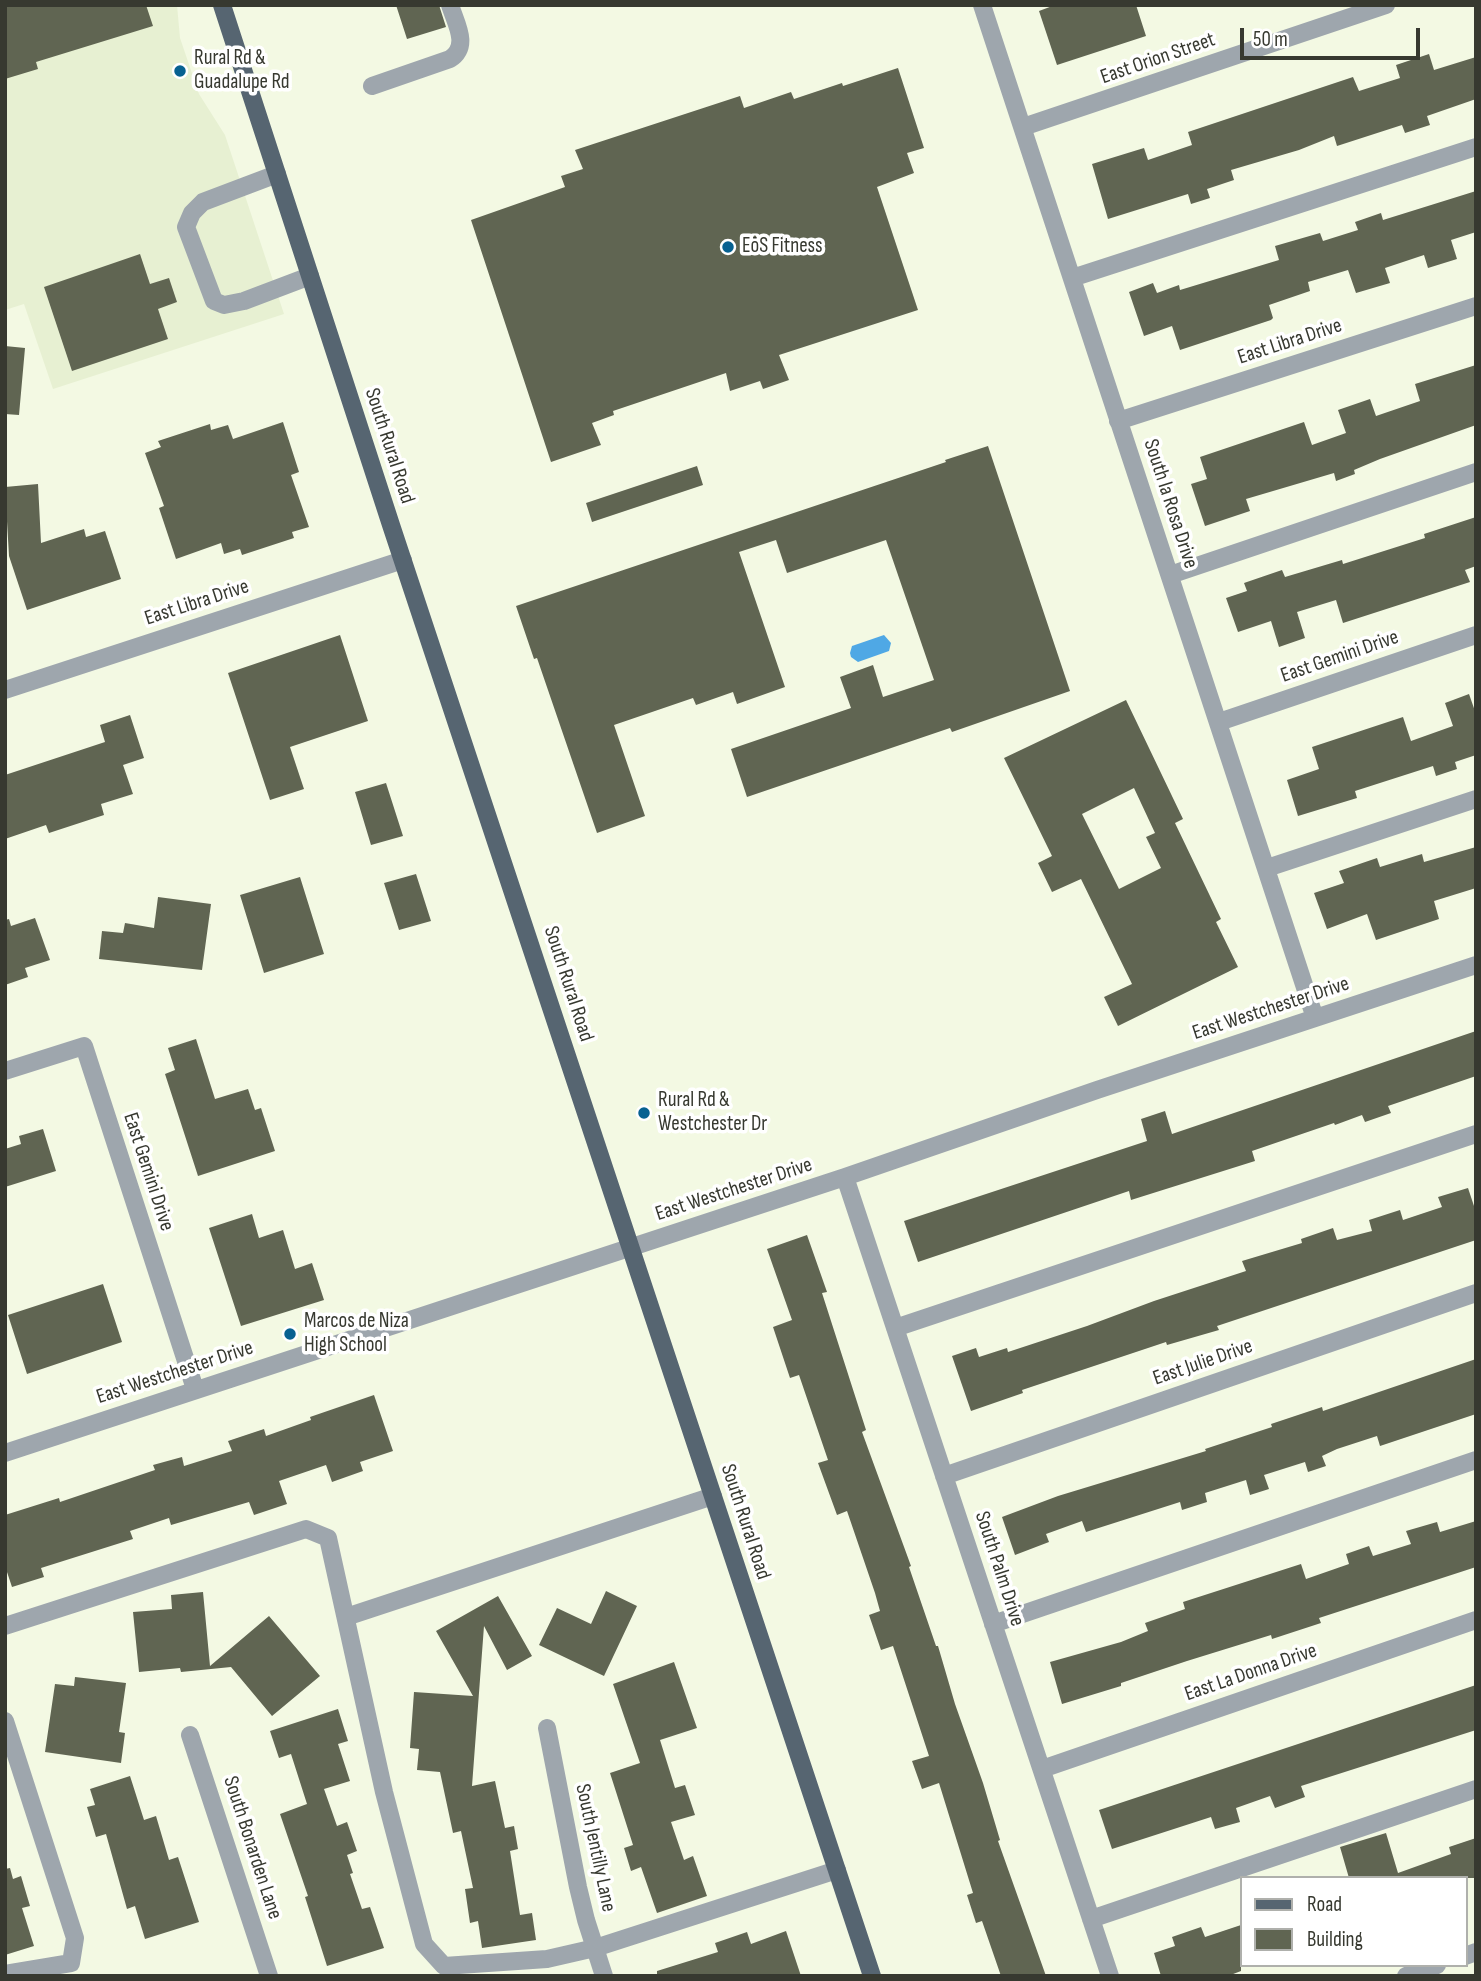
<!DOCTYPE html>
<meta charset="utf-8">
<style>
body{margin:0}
#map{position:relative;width:1481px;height:1981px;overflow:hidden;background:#f3f9e3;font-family:"Sofia Sans Condensed",sans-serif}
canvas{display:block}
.frame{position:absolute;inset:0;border:7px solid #373930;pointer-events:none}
.legend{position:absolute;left:1240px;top:1876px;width:228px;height:91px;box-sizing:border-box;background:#fff;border:2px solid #afb0ac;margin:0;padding:9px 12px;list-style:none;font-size:21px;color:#373930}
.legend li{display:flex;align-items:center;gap:14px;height:35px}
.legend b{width:35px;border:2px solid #afb0ac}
.scale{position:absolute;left:1240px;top:28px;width:180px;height:32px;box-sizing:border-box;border:4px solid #373930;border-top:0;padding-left:9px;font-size:21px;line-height:24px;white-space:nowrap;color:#373930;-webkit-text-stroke:5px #fff;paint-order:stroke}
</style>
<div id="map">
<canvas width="1481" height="1981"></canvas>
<div class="frame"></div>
<ul class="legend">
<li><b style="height:9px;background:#566571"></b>Road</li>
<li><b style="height:19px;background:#606552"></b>Building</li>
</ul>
<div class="scale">50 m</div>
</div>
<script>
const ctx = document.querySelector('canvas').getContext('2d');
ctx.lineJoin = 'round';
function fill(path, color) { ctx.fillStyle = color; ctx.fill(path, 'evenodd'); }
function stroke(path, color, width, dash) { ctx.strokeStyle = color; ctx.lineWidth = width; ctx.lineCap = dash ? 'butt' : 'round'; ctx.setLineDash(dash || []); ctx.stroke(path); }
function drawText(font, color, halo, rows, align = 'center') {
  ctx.font = font + ' "Sofia Sans Condensed",sans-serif'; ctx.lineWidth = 7; ctx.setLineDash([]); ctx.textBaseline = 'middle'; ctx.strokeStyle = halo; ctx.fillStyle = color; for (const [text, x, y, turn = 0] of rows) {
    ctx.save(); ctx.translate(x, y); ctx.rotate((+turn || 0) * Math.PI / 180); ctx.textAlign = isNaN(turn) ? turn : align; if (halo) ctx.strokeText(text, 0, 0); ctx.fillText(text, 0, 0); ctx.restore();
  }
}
fill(new Path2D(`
 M5 5H177L180 38 199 94 225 135 284 314 53 389 24 304 5 310Z`), '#e7f0d2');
fill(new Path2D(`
 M884 635 891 643 889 651 858 662 851 657 850 653 852 646Z`), '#4fa8e5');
fill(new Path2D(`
 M5 5H146L153 26 36 62 38 69 5 79Z
 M396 5H439L446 27 407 39Z
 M1055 5H1136L1146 36 1057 65 1039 11Z
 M1429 54 1434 70 1476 57V99L1427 116 1430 125 1405 133 1402 125 1337 146 1334 136 1299 150 1231 170 1234 180 1207 189 1210 198 1191 204 1188 194 1108 219 1092 164 1144 148 1148 160 1192 145 1188 132 1353 77 1359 91 1400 78 1396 65Z
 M898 68 924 148 907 153 914 173 877 187 918 310 779 355 789 380 763 389 760 381 730 391 726 373 613 411 614 415 592 423 601 445 551 462 471 220 565 187 561 176 583 169 575 150 740 96 744 108 791 92 794 99 842 83 843 86Z
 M1476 191V232L1451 240 1457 259 1428 268 1424 255 1385 268 1390 283 1356 293 1348 270 1308 282 1310 291 1269 305 1273 318 1271 320 1180 350 1172 326 1144 336 1129 292 1153 283 1157 293 1179 285 1180 290 1279 260 1275 246 1320 233 1323 241 1358 230 1355 222 1381 213 1383 220Z
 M140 254 150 284 169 278 177 302 158 309 168 339 72 371 44 287Z
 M5 346 25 348 19 415 5 414Z
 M1476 365V425L1380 459 1354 470 1355 474 1336 481 1334 473 1246 499 1250 511 1205 526 1191 484 1207 479 1200 457 1304 422 1312 445 1346 433 1338 410 1370 399 1376 416 1420 401 1415 384Z
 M283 422 299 472 291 475 309 527 292 532 294 538 242 555 240 549 224 554 221 543 176 559 159 508 164 506 145 453 161 447 158 441 210 424 211 430 228 425 233 439Z
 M988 446 1070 691 952 732 950 728 747 797 731 749 851 708 840 677 873 665 883 697 934 680 886 540 787 573 776 540 739 552 785 687 737 704 733 692 696 705 693 698 614 725 645 816 597 833 537 658 534 659 516 606 946 462 945 460Z
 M697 466 703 485 592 522 586 503Z
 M38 484 41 543 84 529 86 537 105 531 121 579 27 610 9 556 5 487Z
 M1476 517V566L1465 570 1470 582 1343 623 1336 600 1297 612 1305 638 1279 647 1271 621 1238 632 1226 598 1247 591 1244 583 1282 570 1285 577 1342 560 1343 564 1425 538 1424 534Z
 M340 635 368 721 290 747 304 789 270 800 228 673Z
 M1469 694 1476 714V755L1455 762 1457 769 1436 776 1433 766 1355 791 1357 798 1298 816 1287 780 1319 769 1312 747 1403 717 1411 741 1453 726 1445 703Z
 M1126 700 1183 819 1175 823 1221 919 1216 922 1238 967 1118 1026 1104 997 1132 984 1081 879 1052 892 1038 863 1052 856 1004 758ZM1134 788 1155 833 1146 837 1161 868 1119 889 1082 814Z
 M130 715 144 758 123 765 133 794 101 804 104 815 49 833 46 825 5 839V775L105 742 100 725Z
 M386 783 403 836 371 845 355 792Z
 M1476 847V888L1434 901 1439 919 1376 940 1367 914 1327 929 1314 893 1344 883 1339 871 1377 858 1380 867 1422 854 1424 862Z
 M416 874 431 921 399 930 384 883Z
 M300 877 324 954 264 973 240 895Z
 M158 897 211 904 202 970 99 959 102 931 123 933 125 923 154 928Z
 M35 918 50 960 25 968 28 977 5 985V920L9 919 11 926Z
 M1476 1031V1076L1388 1106 1391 1113 1365 1122 1362 1115 1335 1125 1334 1123 1252 1151 1255 1161 1131 1200 1129 1191 918 1262 904 1221 1147 1141 1141 1119 1165 1111 1172 1134Z
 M196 1039 215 1099 248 1089 255 1110 261 1108 275 1151 198 1176 165 1074 175 1070 168 1048Z
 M43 1129 56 1171 5 1187V1149L21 1144 19 1136Z
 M1468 1188 1476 1212V1240L1217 1326 1219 1330 1167 1345 1166 1342 1022 1390 1023 1393 971 1411 952 1356 976 1348 979 1357 1007 1348 1008 1352 1087 1326 1154 1301 1246 1271 1242 1261 1302 1243 1301 1239 1333 1228 1337 1240 1372 1231 1369 1220 1400 1210 1403 1220 1442 1207 1438 1197Z
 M252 1214 259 1238 283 1230 295 1269 312 1263 324 1300 241 1326 209 1228Z
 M807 1235 827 1292 822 1293 866 1430 862 1432 911 1566 909 1567 936 1646H938L955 1704 983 1783 1000 1840 998 1841 1046 1976H1001L982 1921 976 1923 967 1895 973 1893 939 1783 922 1789 912 1761 929 1756 893 1646 881 1650 869 1615 880 1611 875 1593 847 1511 837 1515 818 1463 828 1460 799 1375 790 1378 773 1327 792 1320 767 1249Z
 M103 1284 122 1342 27 1374 8 1315Z
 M1476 1359V1414L1380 1446 1377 1436 1337 1449 1322 1456 1326 1466 1308 1472 1305 1462 1264 1475 1269 1489 1250 1495 1246 1480 1205 1493 1207 1502 1182 1510 1180 1502 1086 1532 1082 1521 1046 1534 1049 1542 1015 1555 1002 1517 1058 1496 1206 1451 1205 1449 1272 1427 1271 1424 1322 1407 1323 1411Z
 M374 1395 393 1451 360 1462 363 1471 332 1482 326 1465 279 1481 287 1504 254 1515 249 1502 171 1525 169 1518 130 1531 133 1539 41 1568 44 1577 12 1587 5 1566V1515L59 1498 60 1502 155 1470 153 1465 182 1457 184 1466 232 1451 228 1441 264 1429 266 1436 311 1420 310 1417Z
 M1476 1521V1567L1319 1618 1321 1623 1272 1639 1271 1635 1187 1661 1121 1683V1686L1062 1704 1050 1662 1121 1642 1148 1631 1145 1623 1185 1609 1183 1602 1301 1564 1306 1579 1349 1564 1346 1554 1369 1546 1373 1556 1411 1544 1406 1531 1437 1522 1440 1532Z
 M606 1591 637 1606 604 1676 539 1645 557 1608 591 1624Z
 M203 1592 210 1666 269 1616 320 1676 272 1716 231 1667 181 1672 180 1668 139 1672 133 1612 172 1609 171 1595Z
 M498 1596 532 1656 507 1670 484 1626 472 1786 495 1781 505 1828 514 1826 518 1849 510 1851 520 1915 532 1913 536 1940 482 1948 478 1921 470 1923 465 1889 473 1888 461 1831 453 1833 440 1772 417 1770 419 1749 410 1748 414 1692 473 1696 436 1631Z
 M674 1662 697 1728 660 1740 675 1788 685 1785 695 1815 671 1822 684 1860 693 1856 707 1896 657 1913 641 1867 631 1871 624 1848 633 1845 610 1773 640 1763 613 1684Z
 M75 1677 126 1683 119 1732 125 1733 121 1763 45 1752 55 1684 74 1686Z
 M1476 1685V1730L1301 1786 1305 1797 1275 1808 1270 1796 1236 1808 1240 1822 1215 1829 1211 1817 1112 1849 1099 1810Z
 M338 1709 348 1741 338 1744 350 1781 324 1789 337 1826 347 1822 357 1851 347 1855 353 1873 350 1874 362 1909 370 1907 384 1948 327 1966 305 1897 308 1896 280 1814 307 1804 291 1754 279 1758 270 1731Z
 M130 1776 144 1820 156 1816 169 1860 178 1857 199 1922 145 1939 135 1906 127 1909 106 1834 96 1837 87 1807 95 1805 90 1789Z
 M1386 1833 1398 1873 1451 1854 1449 1847 1476 1838V1878H1349L1340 1847Z
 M10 1868 13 1879 21 1876 30 1906 22 1908 34 1946 5 1955V1869Z
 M1241 1925V1971L1228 1976H1161L1154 1953 1175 1946 1172 1937 1201 1927 1205 1937Z
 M786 1931 801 1976H657V1971L718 1952 715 1943 747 1932 751 1944Z`), '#606552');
stroke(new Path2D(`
 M982 5 1315 1018
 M372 86 450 59C470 46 456 24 450 5
 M1023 127 1386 5
 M277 174 203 202 192 213 186 227 214 301 224 305 244 301 310 276
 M1072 278 1476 147
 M1118 421 1476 306
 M1170 575 1476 472
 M5 690 403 560
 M1219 722 1476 635
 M1267 868 1476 799
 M5 1071 84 1046 195 1389
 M845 1177 1110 1976
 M895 1328 1476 1134
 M5 1453 845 1177 1097 1090 1476 965
 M944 1476 1476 1293
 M346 1617 713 1496
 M993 1624 1476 1460
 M5 1626 306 1529 328 1538 384 1792 424 1944 444 1966 547 1959 595 1948 837 1870
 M5 1721 75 1938 71 1963 5 1974
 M547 1728 578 1887 586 1920 604 1976
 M190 1735 269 1976
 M1042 1769 1476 1620
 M1091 1919 1476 1789
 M1465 1956 1476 1952
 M1406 1976 1437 1965`), '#9ea6ad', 18);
stroke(new Path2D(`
 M222 5 391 525 872 1976`), '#566571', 18);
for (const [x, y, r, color] of [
 [180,71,7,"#076191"],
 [728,247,7,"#076191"],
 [644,1113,7,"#076191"],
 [290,1334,7,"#076191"]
]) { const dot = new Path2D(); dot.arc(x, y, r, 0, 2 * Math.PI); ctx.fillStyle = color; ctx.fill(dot); stroke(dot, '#fff', 2.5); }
drawText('21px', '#373930', '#fff', [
 ["Rural Rd &",194,59],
 ["Guadalupe Rd",194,83],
 ["EōS Fitness",742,247],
 ["Rural Rd &",658,1101],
 ["Westchester Dr",658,1125],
 ["Marcos de Niza",304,1322],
 ["High School",304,1346]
], 'left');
drawText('21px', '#373930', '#fff', [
 ["East Orion Street",1158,59,-19],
 ["East Libra Drive",1290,342,-18],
 ["South Rural Road",389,446,72],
 ["South la Rosa Drive",1170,504,72],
 ["East Libra Drive",197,603,-18],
 ["East Gemini Drive",1340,657,-19],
 ["South Rural Road",568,984,72],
 ["East Westchester Drive",1271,1009,-18],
 ["East Gemini Drive",148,1172,72],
 ["East Westchester Drive",734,1190,-18],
 ["East Julie Drive",1203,1363,-19],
 ["East Westchester Drive",175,1373,-18],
 ["South Rural Road",745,1522,72],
 ["South Palm Drive",999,1569,72],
 ["East La Donna Drive",1251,1673,-19],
 ["South Bonarden Lane",252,1848,72],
 ["South Jentilly Lane",595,1848,78]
]);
</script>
